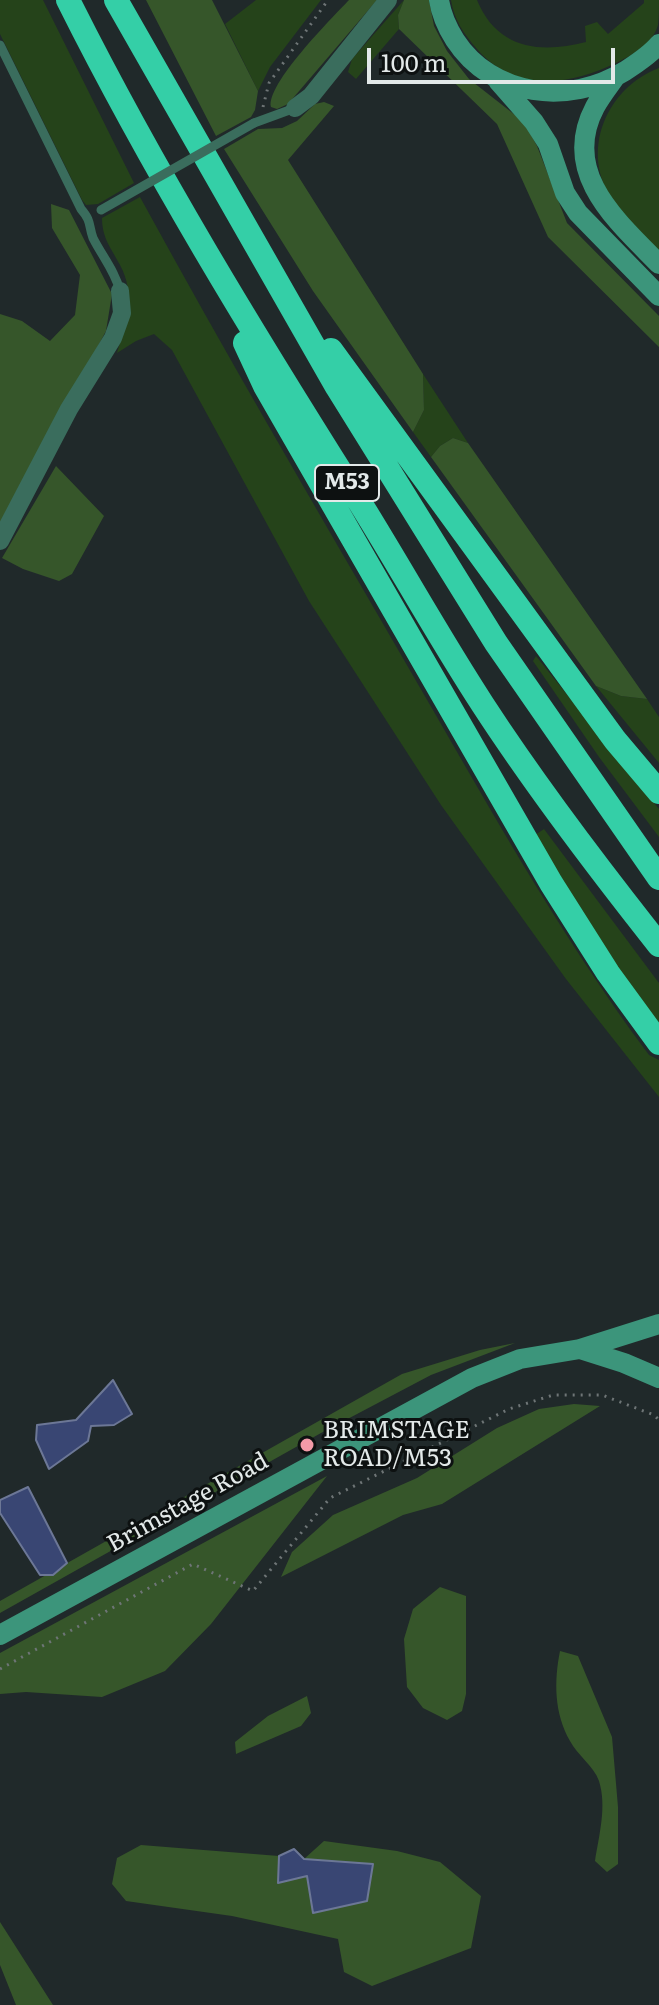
<!DOCTYPE html>
<style>
body{margin:0}
#map{position:relative;width:659px;height:2005px;overflow:hidden;background:#20292a;font-family:Literata,serif}
canvas{display:block}
.scale{position:absolute;left:367px;top:48px;width:248px;height:36px;box-sizing:border-box;border:4px solid #e3e9e9;border-top:0;padding-left:10px;font-size:24px;line-height:28px;white-space:nowrap;color:#e3e9e9;-webkit-text-stroke:6px #0d1111;paint-order:stroke}
</style>
<div id="map">
<canvas width="659" height="2005"></canvas>
<div class="scale">100 m</div>
</div>
<script>
const ctx = document.querySelector('canvas').getContext('2d');
ctx.lineJoin = 'round';
function fill(path, color) { ctx.fillStyle = color; ctx.fill(path, 'evenodd'); }
function stroke(path, color, width, dash) { ctx.strokeStyle = color; ctx.lineWidth = width; ctx.lineCap = dash ? 'butt' : 'round'; ctx.setLineDash(dash || []); ctx.stroke(path); }
function drawText(font, color, halo, rows, align = 'center') {
  ctx.font = font + ' Literata,serif'; ctx.lineWidth = 6; ctx.setLineDash([]); ctx.textBaseline = 'middle'; ctx.strokeStyle = halo; ctx.fillStyle = color; for (const [text, x, y, turn = 0] of rows) {
    ctx.save(); ctx.translate(x, y); ctx.rotate((+turn || 0) * Math.PI / 180); ctx.textAlign = isNaN(turn) ? turn : align; if (halo) ctx.strokeText(text, 0, 0); ctx.fillText(text, 0, 0); ctx.restore();
  }
}
fill(new Path2D(`
 M0 0H43L134 183 98 204 86 205 82 200 0 34Z
 M256 0H321L270 67 258 91 225 24Z
 M404 0 398 15 399 29 356 79 348 72 352 59Z
 M451 0H477C497 49 540 54 586 42L585 26 597 22 608 34 644 3V0H659C659 8 659 18 658 25 653 43 634 54 618 62 570 86 515 93 477 49 464 34 454 20 451 0Z
 M659 68V251C643 236 625 219 613 201 579 152 606 88 659 68Z
 M140 197C225 353 315 506 404 660 482 794 556 930 649 1055L659 1060V1097L566 979 441 805 309 601 172 350 154 334 136 341 117 353C126 323 136 294 120 265 111 248 102 238 102 218Z
 M423 374 468 443 453 438 440 446 431 457 413 432 424 410Z
 M536 656 659 809V837L599 757 533 661Z
 M596 686 621 696 647 699 659 717V763Z
 M544 829 659 983V1028L626 984 535 835Z`), '#25431a');
fill(new Path2D(`
 M146 0H212L258 91 255 110 251 117 216 136Z
 M349 0H377L288 104 277 109 271 107C266 84 332 18 349 0Z
 M404 0H429L434 26 447 51 469 79 524 122 537 146 567 223 659 316V347L548 237 497 124 399 29 398 15Z
 M324 102 334 106 288 160 423 374 424 410 413 432 313 291 224 149 258 129 282 128 297 121 315 104Z
 M51 204 69 210 112 294 106 331 0 530V314L22 321 50 341 75 315 80 275 52 228Z
 M453 438 468 443 647 699 621 696 596 686 431 457 440 446Z
 M56 466 104 516 72 574 59 581 23 569 2 558Z
 M515 1343 431 1375 321 1433 0 1613V1601L402 1374 480 1350Z
 M574 1404 600 1406 442 1504 403 1515 281 1577 292 1552 333 1515 417 1478 497 1428 539 1409Z
 M327 1476 211 1624 165 1671 102 1697 26 1692 0 1694V1653Z
 M440 1587 466 1596V1694L462 1711 447 1720 423 1708 407 1687 404 1639 413 1609Z
 M560 1651 578 1656 612 1737 618 1807V1864L607 1872 595 1861C599 1835 607 1807 599 1781 594 1766 577 1755 570 1741 554 1713 554 1681 560 1651Z
 M307 1696 311 1713 301 1726 236 1754 235 1742 268 1716Z
 M324 1841 397 1851 440 1862 481 1896 471 1948 372 1986 344 1972 338 1939 232 1916 126 1901 112 1884 117 1858 141 1845 279 1856V1882L372 1864 304 1859Z
 M0 1922 53 2005H16L0 1965Z`), '#36562a');
const water = new Path2D(`
 M113 1380 132 1414 114 1425 91 1426 88 1441 49 1469 36 1440 37 1425 76 1420Z
 M28 1487 67 1563 53 1575H40L0 1513V1500Z
 M294 1849 304 1859 373 1864 367 1901 313 1913 307 1876 278 1883 279 1856Z`);
fill(water, '#394673');
stroke(water, '#6c7796', 2);
stroke(new Path2D(`
 M263 107 269 83 328 0
 M0 1669 193 1564 253 1591 330 1498 509 1409 553 1395H602L654 1415 659 1420`), '#6e7576', 3, [2, 6]);
stroke(new Path2D(`
 M0 45 81 209C92 222 88 224 93 238 102 256 115 271 120 291
 M254 123 295 108`), '#3a6d5d', 9);
stroke(new Path2D(`
 M295 108 311 96 388 0
 M0 541 69 409 113 338 122 313 120 291`), '#3a6d5d', 18);
stroke(new Path2D(`
 M439 0C441 13 448 29 455 40 492 97 569 106 625 71 637 63 650 55 659 44
 M616 76C609 86 601 96 595 107 560 173 617 221 659 264
 M498 81 534 122 548 144 565 193 578 213 659 296
 M580 1349 624 1363 659 1378
 M0 1635 472 1378 520 1359 580 1349 659 1324`), '#3c957b', 20);
stroke(new Path2D(`
 M68 0C153 170 253 333 354 493 398 563 438 636 483 705 537 788 598 868 659 945
 M116 0 337 387 496 643 659 878
 M245 343 265 386 551 883 608 973 659 1043
 M331 350 615 740 659 792`), '#34cfa7', 24);
stroke(new Path2D(`
 M101 210 254 123`), '#3a6d5d', 9);
for (const [x, y, r, color] of [
 [307,1445,8,"#f39aa8"]
]) { const dot = new Path2D(); dot.arc(x, y, r, 0, 2 * Math.PI); ctx.fillStyle = color; ctx.fill(dot); stroke(dot, '#0d1111', 3); }
for (const [x, y, w] of [
 [347,483,64]
]) { const box = new Path2D(); box.roundRect(x - w / 2, y - 18, w, 36, 6); ctx.fillStyle = '#0d1111'; ctx.fill(box); stroke(box, '#e3e9e9', 2); }
drawText('bold 22px', '#e3e9e9', null, [
 ["M53",347,483]
]);
drawText('24px', '#e3e9e9', '#0d1111', [
 ["BRIMSTAGE",323,1431],
 ["ROAD/M53",323,1459]
], 'left');
drawText('24px', '#e3e9e9', '#0d1111', [
 ["Brimstage Road",188,1503,-29]
]);
</script>
